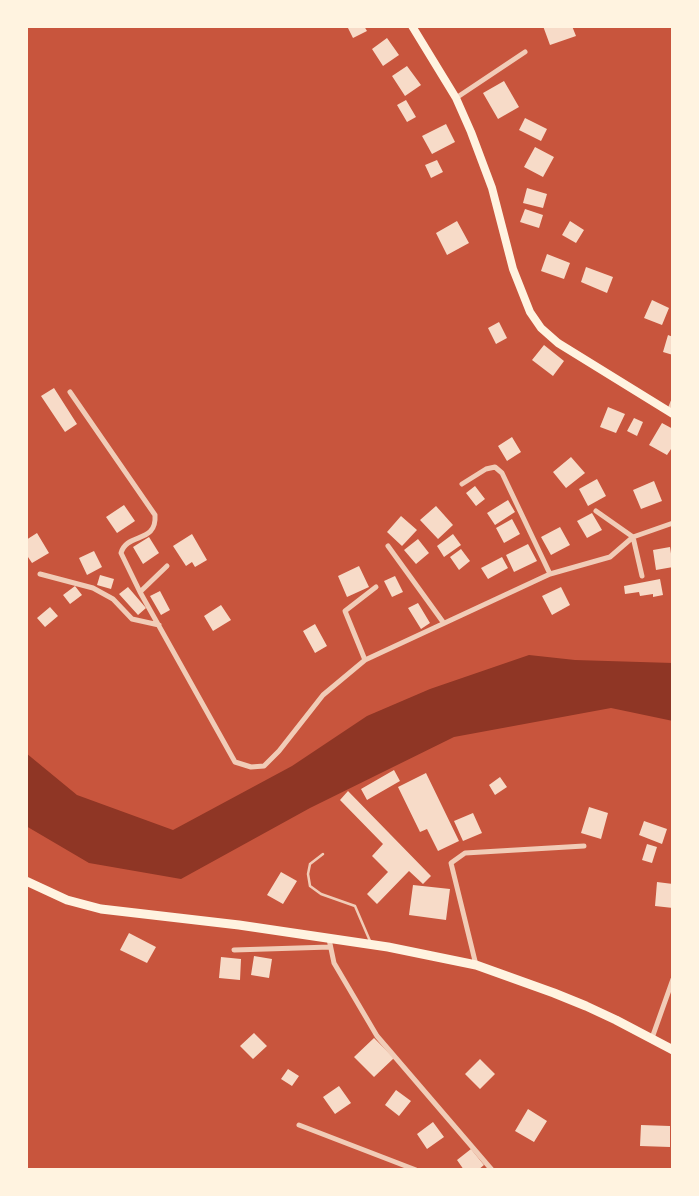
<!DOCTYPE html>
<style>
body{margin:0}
#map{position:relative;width:699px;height:1196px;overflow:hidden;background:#c8553d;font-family:"Sofia Sans Condensed",sans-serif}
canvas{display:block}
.frame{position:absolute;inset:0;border:28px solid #fff3e0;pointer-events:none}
</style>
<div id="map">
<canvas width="699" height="1196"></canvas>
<div class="frame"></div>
</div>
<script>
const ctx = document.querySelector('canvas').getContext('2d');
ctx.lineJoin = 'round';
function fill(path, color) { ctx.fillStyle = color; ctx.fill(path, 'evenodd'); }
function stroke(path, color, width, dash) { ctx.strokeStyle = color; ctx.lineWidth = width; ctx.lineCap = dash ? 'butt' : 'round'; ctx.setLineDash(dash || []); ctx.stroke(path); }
fill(new Path2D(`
 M529 655 575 660 673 663V721L611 708 454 737 310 808 181 879 89 863 26 826V753L77 795 173 830 292 766 367 716 430 689Z`), '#8f3625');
fill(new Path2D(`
 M347 26H364L367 31 353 38Z
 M543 26H572L576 36 550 45Z
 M387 38 399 55 383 66 372 49Z
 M407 66 421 85 405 96 392 76Z
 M504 81 519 107 498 119 483 93Z
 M406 100 416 117 407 122 397 105Z
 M525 118 547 129 541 141 519 130Z
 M446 124 455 142 432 154 422 136Z
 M535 147 554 157 543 177 524 167Z
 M437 160 443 172 431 178 425 165Z
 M527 188 547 194 543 208 523 203Z
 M525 209 543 215 539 228 520 222Z
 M457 221 469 243 447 255 436 233Z
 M570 221 584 230 576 243 562 235Z
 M547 254 570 263 564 279 541 271Z
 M586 267 613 277 607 293 581 282Z
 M652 300 669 308 662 325 644 318Z
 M499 322 507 338 496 344 488 328Z
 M668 335 673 337V355L663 352Z
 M544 345 564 361 553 376 532 360Z
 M54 388 77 424 65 432 41 396Z
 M608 407 625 414 616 433 600 427Z
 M634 418 643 422 637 436 627 431Z
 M662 423 673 429V446L667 455 649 445Z
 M512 437 521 452 507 461 498 446Z
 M571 457 585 473 566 488 553 472Z
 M597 479 606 496 588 506 579 489Z
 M654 481 662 501 641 509 633 490Z
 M475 486 485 499 476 506 466 493Z
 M508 500 515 512 495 525 487 513Z
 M124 505 135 521 117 533 106 517Z
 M436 506 453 525 438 539 420 520Z
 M592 513 602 530 587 538 577 521Z
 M401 516 417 530 402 546 387 532Z
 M512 519 520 534 504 543 496 528Z
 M560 527 570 545 551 555 541 537Z
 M37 533 49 553 32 563 26 554V540Z
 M192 534 207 560 195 567 192 562 186 566 173 546Z
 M453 534 461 545 444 557 437 546Z
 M149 537 159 553 143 564 133 547Z
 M418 539 429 553 416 564 404 550Z
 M528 544 537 561 514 572 506 555Z
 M670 547 673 567 656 570 653 550Z
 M461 549 470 561 459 570 450 557Z
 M94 551 102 567 87 575 79 558Z
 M502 557 508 568 488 579 481 568Z
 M359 566 369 587 347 597 338 576Z
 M100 575 114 579 111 589 97 585Z
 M395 576 403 592 392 597 384 581Z
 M660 579 663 595 653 597V594L640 596 639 592 625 594 624 586Z
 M75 586 82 595 70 604 63 595Z
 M128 587 146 608 138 615 119 594Z
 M561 587 570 605 552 615 542 596Z
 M160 591 170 610 161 615 150 596Z
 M418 603 430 623 421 629 408 608Z
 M221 605 231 620 213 631 204 616Z
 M50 607 58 616 45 627 37 618Z
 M315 624 327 646 315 653 303 631Z
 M394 770 400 781 367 800 361 789Z
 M426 773 459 841 438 851 427 829 420 832 398 787Z
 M500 777 507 787 495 795 489 785Z
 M348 791 431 876 423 884 409 871 377 904 367 894 388 872 372 856 383 844 340 800Z
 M589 807 608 813 601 839 581 833Z
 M473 813 482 833 463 841 454 821Z
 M644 821 667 829 662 844 639 835Z
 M647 844 657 847 652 863 642 860Z
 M281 872 297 881 283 904 267 895Z
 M657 882 673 884V908L655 906Z
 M413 885 450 889 446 920 409 915Z
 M129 933 156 947 147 963 120 950Z
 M254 956 272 959 269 978 251 975Z
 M221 957 241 959 240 980 219 978Z
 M254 1033 267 1046 253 1059 240 1046Z
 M374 1038 394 1058 374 1077 354 1057Z
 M480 1059 495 1074 480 1089 465 1074Z
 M288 1069 299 1076 292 1086 281 1079Z
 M339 1086 351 1103 335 1114 323 1097Z
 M396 1090 411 1101 399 1116 385 1105Z
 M528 1109 547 1121 534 1142 515 1131Z
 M433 1122 444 1137 427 1149 417 1134Z
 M641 1125 670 1126V1147L640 1146Z
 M471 1149 484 1165 478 1170H464L457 1160Z`), '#f7dbc8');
stroke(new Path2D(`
 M323 854 310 864 308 874 310 886 321 894 355 906 370 941`), '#f1ccb7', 2.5);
stroke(new Path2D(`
 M456 98 525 52
 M70 392 155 515C157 544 127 532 121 553L140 592 235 762 251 767 264 766 279 751 323 695 365 660 550 574 610 557 633 537 673 523
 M669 412 673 402
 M462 484 486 469 495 467 502 473 550 574
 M596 511 633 537 642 576
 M388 546 443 622
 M40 574 93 588 113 599 132 619 159 625
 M140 592 167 566
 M365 660 345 611 376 587
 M329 939 334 963 377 1036 492 1170
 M234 950 330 947
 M476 965 451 863 465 853 584 846
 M652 1038 673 979
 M299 1125 416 1170`), '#f1ccb7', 5);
stroke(new Path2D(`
 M412 26 456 98 471 132 492 188 513 269 530 312 541 328 558 343 673 414`), '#fff3e0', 8);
stroke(new Path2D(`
 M26 881 67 900 101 909 239 925 388 947 476 965 554 993 586 1006 616 1020 673 1050`), '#fff3e0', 9);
</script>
